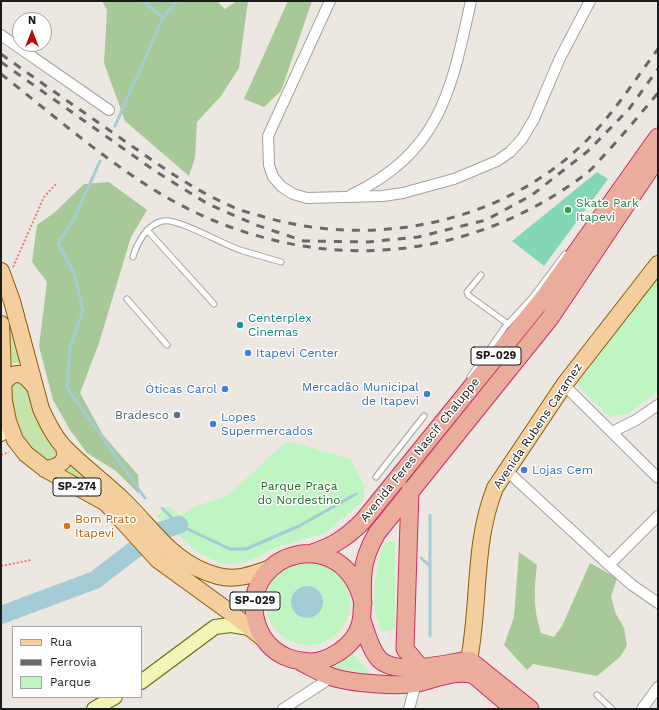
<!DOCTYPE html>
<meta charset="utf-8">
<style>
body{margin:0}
#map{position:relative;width:659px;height:710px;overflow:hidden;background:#ece8e1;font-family:"Work Sans",sans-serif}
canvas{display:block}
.frame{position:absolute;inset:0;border:2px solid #1b1b1b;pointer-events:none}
.legend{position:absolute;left:12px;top:626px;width:130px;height:72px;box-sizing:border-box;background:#fff;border:1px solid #a4a4a4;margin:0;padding:5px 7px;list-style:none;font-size:12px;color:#1b1b1b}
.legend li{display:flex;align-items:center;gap:8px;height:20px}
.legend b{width:20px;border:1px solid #a4a4a4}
.north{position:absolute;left:12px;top:12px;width:40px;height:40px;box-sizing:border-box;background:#fff;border:1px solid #a4a4a4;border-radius:50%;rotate:0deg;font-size:11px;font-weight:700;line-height:16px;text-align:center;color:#1b1b1b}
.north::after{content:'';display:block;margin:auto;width:14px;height:18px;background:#ba0c0d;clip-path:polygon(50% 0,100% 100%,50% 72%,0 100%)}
</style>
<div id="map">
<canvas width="659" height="710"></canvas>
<div class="frame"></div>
<ul class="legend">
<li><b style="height:5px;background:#f5ce9d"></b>Rua</li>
<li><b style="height:5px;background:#696969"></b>Ferrovia</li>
<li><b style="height:11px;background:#bff5c3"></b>Parque</li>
</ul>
<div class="north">N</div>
</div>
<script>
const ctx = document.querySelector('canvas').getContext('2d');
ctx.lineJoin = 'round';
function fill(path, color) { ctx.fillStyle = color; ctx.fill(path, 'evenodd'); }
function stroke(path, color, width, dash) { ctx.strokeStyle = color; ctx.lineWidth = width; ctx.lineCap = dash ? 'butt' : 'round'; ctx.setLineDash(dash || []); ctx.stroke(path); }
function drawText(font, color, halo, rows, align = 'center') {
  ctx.font = font + ' "Work Sans",sans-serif'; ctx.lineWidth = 3; ctx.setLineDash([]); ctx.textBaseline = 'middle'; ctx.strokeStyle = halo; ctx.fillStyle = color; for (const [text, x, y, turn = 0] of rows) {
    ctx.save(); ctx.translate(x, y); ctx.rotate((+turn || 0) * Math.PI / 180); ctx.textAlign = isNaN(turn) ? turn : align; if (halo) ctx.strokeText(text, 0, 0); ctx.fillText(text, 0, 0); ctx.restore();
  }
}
fill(new Path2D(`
 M6 303 22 363H12Z
 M27 380 58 447 57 458 45 464C39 458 32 452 28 446 16 428 8 402 13 381Z
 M74 461 118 502 62 473Z`), '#c6e4a9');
fill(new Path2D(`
 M102 1H217L225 9 237 1H248L239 68 221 96 197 122 195 158 189 176 125 121 104 63 107 10Z
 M288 1H312L281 91 264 107 244 99Z
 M109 182 147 210 131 237 99 343 80 393 103 435 138 475 139 494 116 471 87 453 70 430 53 400 39 346 47 282 32 262 37 225 55 212 84 184Z
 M519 552 537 565C534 591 533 608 541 633L554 637 562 626 590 563 617 578 611 597 616 614 624 628 627 646 620 657 597 676 533 664 527 670 504 645 514 617Z`), '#a7c998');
fill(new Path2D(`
 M658 276V391L629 413 610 417 576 385Z
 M287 441 351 459 365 488 363 501 325 533 275 548 246 562 232 564 219 563 200 554 156 516 168 506 181 516 193 507 227 496Z
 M385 542H395V629L382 632C380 625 376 618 375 611 373 595 377 555 385 542Z
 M266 603a42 42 0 1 1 84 0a42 42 0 1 1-84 0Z
 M352 654 371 674 326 666Z`), '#bff5c3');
fill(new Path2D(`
 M597 172 608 179 544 266 512 241Z`), '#83d7b6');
fill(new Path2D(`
 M291 602a16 16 0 1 1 32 0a16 16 0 1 1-32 0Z`), '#a3ccd7');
stroke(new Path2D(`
 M143 1 163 18 177 1
 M115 126 163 18
 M100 161 74 219 58 243 74 273 83 311 70 347 67 388 145 498
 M162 508 179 525 230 549H246L299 526 356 494
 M421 558 430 566V636
 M430 566V515`), '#a3ccd7', 3);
stroke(new Path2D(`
 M159 531 179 525
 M1 615 95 580 138 547`), '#a3ccd7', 18);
const service = new Path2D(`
 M147 230 214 304
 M133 257C137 243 147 224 163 221 178 218 222 244 240 250 253 254 268 258 281 262
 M481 275 467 292 468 295 508 324
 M127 299 167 345
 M470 377 505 327 531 299 565 254
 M376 477 424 416
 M597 695 612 709`);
const minor = new Path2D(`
 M330 1 268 136 269 165 273 177 282 187 293 194 307 198 383 196 403 193 454 179 497 161 510 152 522 139 534 119 560 58 590 1
 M1 35 109 110
 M351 195C441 151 451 91 471 1
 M564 385 658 478
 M612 432 636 420 658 405
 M506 470 609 565 632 585 658 603
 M609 565 658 516
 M283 709 332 677
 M409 709 416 683
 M642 709 658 687`);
const secondary = new Path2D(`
 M1 434 8 421
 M141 682 215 627 231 625 249 628
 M94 709 115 697`);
const primary = new Path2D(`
 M1 271 12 301 41 409C47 422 54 437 65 448 83 467 105 482 124 501 154 530 173 564 218 576 237 581 254 574 271 568
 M1 324 4 401 8 421 15 440 26 454 45 469 106 503 158 560 227 610 264 639
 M2 385C15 368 23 372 35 387
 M45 469C59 467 68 462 64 448
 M469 660C480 603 473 543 495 488L564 385 658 264`);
const trunk = new Path2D(`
 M410 490 405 649 421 668
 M312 553C334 546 347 537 363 521L546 295 658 137
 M363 603C344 522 243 551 255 617 257 627 261 636 268 644 280 657 294 661 311 662 321 662 331 657 339 652 371 631 360 604 363 573 364 558 370 545 377 533L550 318 658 157
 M362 620C366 632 370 649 379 659 397 677 447 663 469 660L530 709
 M301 662C311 667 321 673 332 677 350 683 398 687 417 683 436 679 455 669 474 675L514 709`);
stroke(service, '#a2a2a2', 7);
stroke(minor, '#a2a2a2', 12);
stroke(secondary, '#5f690b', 16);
stroke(primary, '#895e09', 18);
stroke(trunk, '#ca2e64', 19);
stroke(new Path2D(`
 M13 267 44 197 56 184
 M1 455 9 452
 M1 566 31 560`), '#f07a6e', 2, [2, 2]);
stroke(service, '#fff', 5);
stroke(minor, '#fff', 10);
stroke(secondary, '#f2f5b6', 14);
stroke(primary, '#f5ce9d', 16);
stroke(trunk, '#eaad9c', 17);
stroke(new Path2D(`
 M1 54C40 82 79 109 119 137 155 162 191 189 231 206 240 211 251 213 261 216 370 249 499 225 583 144 612 116 634 81 658 49
 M1 62 155 171 208 204 256 225 304 241 368 242 418 237 486 220 532 195 588 151 629 109 658 69
 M1 74C57 118 111 166 173 201 309 275 463 267 587 173 594 167 600 160 606 153 624 134 641 113 658 93`), '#696969', 3, [8, 8]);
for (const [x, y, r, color] of [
 [568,210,4,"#2e9e5b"],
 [240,325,4,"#0f9aa8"],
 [248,353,4,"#3f7fe0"],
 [225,389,4,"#3f7fe0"],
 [427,394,4,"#3f7fe0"],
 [177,415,4,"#5c6f8a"],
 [213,424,4,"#3f7fe0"],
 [524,470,4,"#3f7fe0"],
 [67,526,4,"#e8710a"]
]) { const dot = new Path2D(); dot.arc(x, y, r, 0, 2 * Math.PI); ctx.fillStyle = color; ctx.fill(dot); stroke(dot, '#fff', 1.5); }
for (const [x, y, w] of [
 [496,356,50],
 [77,487,48],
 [255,601,50]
]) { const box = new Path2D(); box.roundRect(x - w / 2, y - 9, w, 18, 3); ctx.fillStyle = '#fff'; ctx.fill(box); stroke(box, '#1b1b1b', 1); }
drawText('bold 11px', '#1b1b1b', null, [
 ["SP-029",496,356],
 ["SP-274",77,487],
 ["SP-029",255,601]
]);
drawText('12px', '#27864d', '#fff', [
 ["Skate Park",576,203],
 ["Itapevi",576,217]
], 'left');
drawText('12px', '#0d838f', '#fff', [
 ["Centerplex",248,318],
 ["Cinemas",248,332]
], 'left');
drawText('12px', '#366cbe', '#fff', [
 ["Itapevi Center",256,353],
 ["Mercadão Municipal",419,387,"right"],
 ["de Itapevi",419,401,"right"],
 ["Óticas Carol",217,389,"right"],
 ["Lopes",221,417],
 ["Supermercados",221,431],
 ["Lojas Cem",532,470]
], 'left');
drawText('12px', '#4e5e75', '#fff', [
 ["Bradesco",169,415]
], 'right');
drawText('12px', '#1b1b1b', '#fff', [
 ["Avenida Rubens Caramez",538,426,-56],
 ["Avenida Feres Nascif Chaluppe",420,450,-51]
]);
drawText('12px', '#127019', '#fff', [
 ["Parque Praça",299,486],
 ["do Nordestino",299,500]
]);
drawText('12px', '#c56008', '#fff', [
 ["Bom Prato",75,519],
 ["Itapevi",75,533]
], 'left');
</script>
